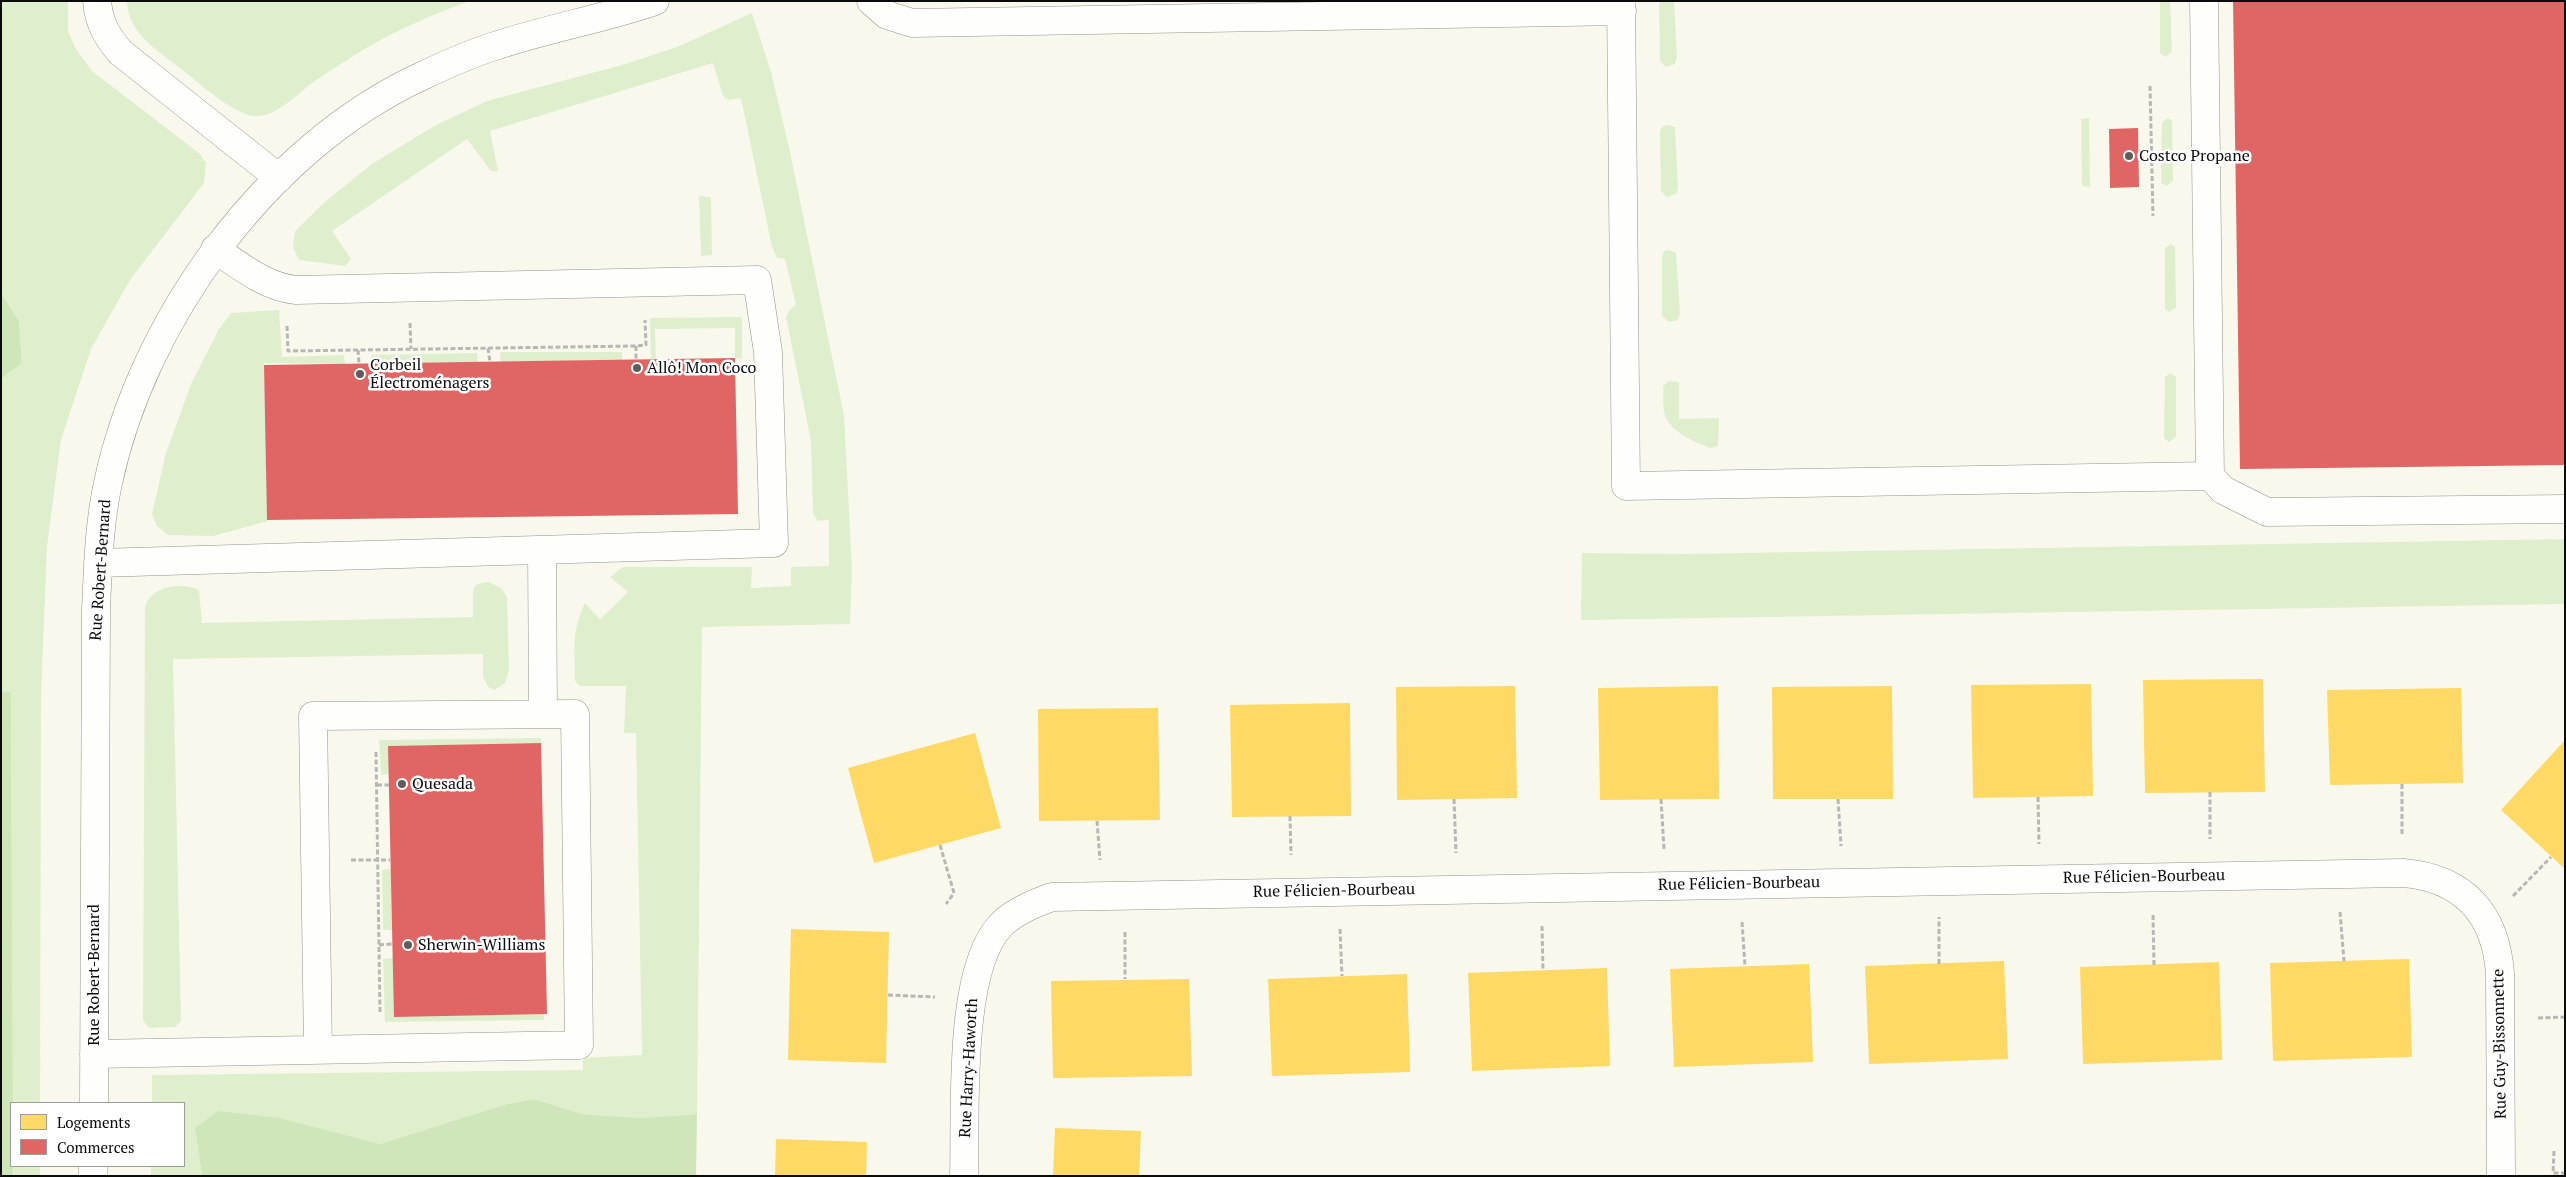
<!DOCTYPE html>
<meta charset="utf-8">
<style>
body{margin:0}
#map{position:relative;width:2566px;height:1177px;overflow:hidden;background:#f9f8ed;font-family:"PT Serif",serif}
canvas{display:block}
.frame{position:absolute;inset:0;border:2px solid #0a0a0a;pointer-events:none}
.legend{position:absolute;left:10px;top:1102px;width:175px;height:65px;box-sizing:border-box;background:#fff;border:1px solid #9d9d9d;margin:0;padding:6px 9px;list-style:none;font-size:15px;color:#0a0a0a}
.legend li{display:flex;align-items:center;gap:10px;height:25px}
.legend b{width:25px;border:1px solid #9d9d9d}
</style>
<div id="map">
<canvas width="2566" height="1177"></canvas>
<div class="frame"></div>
<ul class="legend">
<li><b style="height:14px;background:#ffd966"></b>Logements</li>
<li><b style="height:14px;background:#e06666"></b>Commerces</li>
</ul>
</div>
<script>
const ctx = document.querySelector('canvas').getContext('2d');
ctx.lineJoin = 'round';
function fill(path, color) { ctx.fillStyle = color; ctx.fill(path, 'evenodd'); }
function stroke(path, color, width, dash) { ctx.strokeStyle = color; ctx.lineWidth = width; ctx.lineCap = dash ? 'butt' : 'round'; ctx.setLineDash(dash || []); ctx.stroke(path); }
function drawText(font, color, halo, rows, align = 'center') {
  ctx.font = font + ' "PT Serif",serif'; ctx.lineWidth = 5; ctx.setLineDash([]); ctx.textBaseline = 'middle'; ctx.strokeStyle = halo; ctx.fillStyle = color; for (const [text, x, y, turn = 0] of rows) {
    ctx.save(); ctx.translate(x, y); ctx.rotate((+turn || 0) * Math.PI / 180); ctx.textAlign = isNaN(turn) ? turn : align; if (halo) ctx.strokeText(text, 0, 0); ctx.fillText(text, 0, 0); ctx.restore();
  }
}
fill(new Path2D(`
 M1 1H68V31L76 49 92 71 200 154 206 163 204 183 130 280 91 349 61 440 47 546 41 695 40 1103H13L11 693 1 692V379L22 363 19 321 1 293Z
 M127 1H470C434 14 396 30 363 50 347 60 331 70 315 81 299 92 279 115 258 116 235 118 194 78 176 65 154 48 128 32 127 1Z
 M1659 1H1674L1677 57 1675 64 1666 67 1660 61Z
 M2160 1H2170L2172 52 2165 57 2160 53Z
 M752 13 771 72 789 147 844 415 852 569 850 624 702 627 697 1114 641 1118 582 1114 534 1099 503 1105 380 1144 344 1136 195 1128 202 1176H151V1166H184V1103H152V1075L583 1070V1058L642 1055 636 733H624L626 686H580L575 681C575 650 571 632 585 603L600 619 628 592 610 577 623 567H752L751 588 791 586V567L829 566V520L818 521 813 514 811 441 786 317 790 309 796 305 785 259 777 258 772 247 741 98 728 100 723 96 713 63 490 131 498 171H491L467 139 332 231 351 259 345 266 299 260 293 247 295 231 326 201 372 164 434 126 487 101 622 65 677 47Z
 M2089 118 2090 187 2082 186 2081 119Z
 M2168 118 2172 121 2173 181 2166 186 2161 183 2162 122Z
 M1668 125 1675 127 1678 188 1676 194 1667 197 1661 191 1660 131 1663 126Z
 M699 196 711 197 712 255 701 256Z
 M2171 244 2175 247 2176 308 2169 312 2165 309V248Z
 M1670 250 1676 253 1680 313 1678 320 1669 322 1662 316V257L1664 251Z
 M279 310 282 357 344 355 345 364 264 363 268 521 213 536 168 535 157 526 152 514 166 453 191 384 219 329 231 313Z
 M742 317V359L735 358V328L655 329 656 360H651L650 318Z
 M500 352H622V360L501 362Z
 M477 353 478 362 371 363V355Z
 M2171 373 2176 377V437L2169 442 2164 438 2165 377Z
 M1669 381 1679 382V419L1719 418 1718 446 1710 448C1695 442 1670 432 1665 415 1662 407 1664 395 1663 386Z
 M2565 539V604L1581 620 1582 553 1685 554Z
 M489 582 501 588 507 597 509 671 505 683 495 690 488 687 483 677V654L173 659 181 1021 175 1027 149 1028 143 1020 145 611C145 587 181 581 199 590L202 623 473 617V589L477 584Z
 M541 738V743L389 746V774L381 775 379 740Z
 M391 869 392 930H383L382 870Z
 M393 958 544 1014V1020L385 1022 383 959Z
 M13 1166H40V1176H14Z`), '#dfefcd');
fill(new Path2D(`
 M1 293 19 321 22 363 1 379Z
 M1 692H11L13 1103H11V1166H13V1176H1Z
 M534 1099 582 1114 641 1118 697 1114 696 1176H202L195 1128 218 1111 279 1118 380 1144 503 1105Z`), '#cfe6bb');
fill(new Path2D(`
 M2263 679 2265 792 2145 793 2143 680Z
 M2091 684 2093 796 1973 798 1971 685Z
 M1515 686 1517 798 1397 800 1396 687Z
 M1718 686 1719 799 1600 800 1598 688Z
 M1892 686 1893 799H1773L1772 687Z
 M2461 688 2463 783 2330 785 2327 690Z
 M1350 703 1351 816 1232 817 1230 705Z
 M1158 708 1160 820 1039 821 1038 709Z
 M975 733 1001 828 874 863 848 768Z
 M2565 740V869L2501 810Z
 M791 929 889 932 886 1063 788 1060Z
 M2409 959 2412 1057 2273 1061 2270 963Z
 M2004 961 2008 1059 1869 1064 1865 966Z
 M2219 962 2222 1060 2083 1064 2080 967Z
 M1809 964 1813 1062 1674 1067 1670 969Z
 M1607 968 1610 1066 1472 1071 1468 973Z
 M1407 974 1410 1072 1272 1076 1268 979Z
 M1189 979 1192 1076 1053 1078 1051 981Z
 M1055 1128 1141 1131 1139 1176H1053Z
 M776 1139 867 1142 866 1176H775Z`), '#ffd966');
fill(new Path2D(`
 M2233 1H2565V465L2240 469Z
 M2138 128 2139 187 2110 188 2109 129Z
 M735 358 738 514 267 520 264 365Z
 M541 743 547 1014 394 1017 388 746Z`), '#e06666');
const minor = new Path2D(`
 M97 1C99 23 106 35 120 52L279 178
 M871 1 887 15 912 23 1622 11
 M1621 1 1626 486 2210 476
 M2204 1 2210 476 2223 490 2267 512 2565 509
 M542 550 543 714
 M98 563 774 543 768 352 757 280 296 290C266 287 240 266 215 249
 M94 1054 579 1045 575 714 313 716 318 1050
 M94 1103 96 609C98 567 99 524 108 483 143 318 268 147 422 76 447 64 472 53 498 45 549 28 603 19 655 1
 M93 1176V1166
 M964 1176C966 1113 957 968 1002 924 1015 911 1035 903 1052 897L2403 873C2464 878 2496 914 2500 974L2501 1176`);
stroke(minor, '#92918c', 29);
stroke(new Path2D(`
 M2150 86 2153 216
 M410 323 411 349
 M287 326 288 351 636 346 646 345 645 320
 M636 346V359
 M488 348 490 362
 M358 350 359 363
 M376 752 380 1013
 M2402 784V835
 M377 785H389
 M2210 792V839
 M2038 797 2039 844
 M1454 799 1456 853
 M1661 799 1664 849
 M1838 799 1841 846
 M1290 816 1291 855
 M1097 821 1100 860
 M940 845 954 893 946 904
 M351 860H390
 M2513 896 2551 857
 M2340 912 2344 961
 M2153 915 2154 965
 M1742 922 1745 966
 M1542 926 1543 971
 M1340 929 1342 976
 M1125 932V979
 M379 945 392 944
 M1939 964V917
 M888 995 935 997
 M2538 1018 2565 1017
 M2554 1151 2553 1173H2565`), '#b7b7b5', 3, [5, 2.5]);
stroke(minor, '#fefefc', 28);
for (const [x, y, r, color] of [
 [2129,156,5,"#5e5d59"],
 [637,368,5,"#5e5d59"],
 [360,374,5,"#5e5d59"],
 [402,784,5,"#5e5d59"],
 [408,945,5,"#5e5d59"]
]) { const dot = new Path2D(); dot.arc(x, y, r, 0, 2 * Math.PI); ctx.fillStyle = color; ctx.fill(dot); stroke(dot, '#fff', 2); }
drawText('16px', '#0a0a0a', '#fff', [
 ["Costco Propane",2139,156],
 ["Corbeil",370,365],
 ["Électroménagers",370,383],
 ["Allô! Mon Coco",647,368],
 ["Quesada",412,784],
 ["Sherwin-Williams",418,945]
], 'left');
drawText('16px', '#0a0a0a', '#fff', [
 ["Rue Robert-Bernard",101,570,-86],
 ["Rue Félicien-Bourbeau",2144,877,-1],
 ["Rue Félicien-Bourbeau",1739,884,-1],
 ["Rue Félicien-Bourbeau",1334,891,-1],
 ["Rue Robert-Bernard",94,975,-90],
 ["Rue Guy-Bissonnette",2500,1044,-91],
 ["Rue Harry-Haworth",969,1068,-87]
]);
</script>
